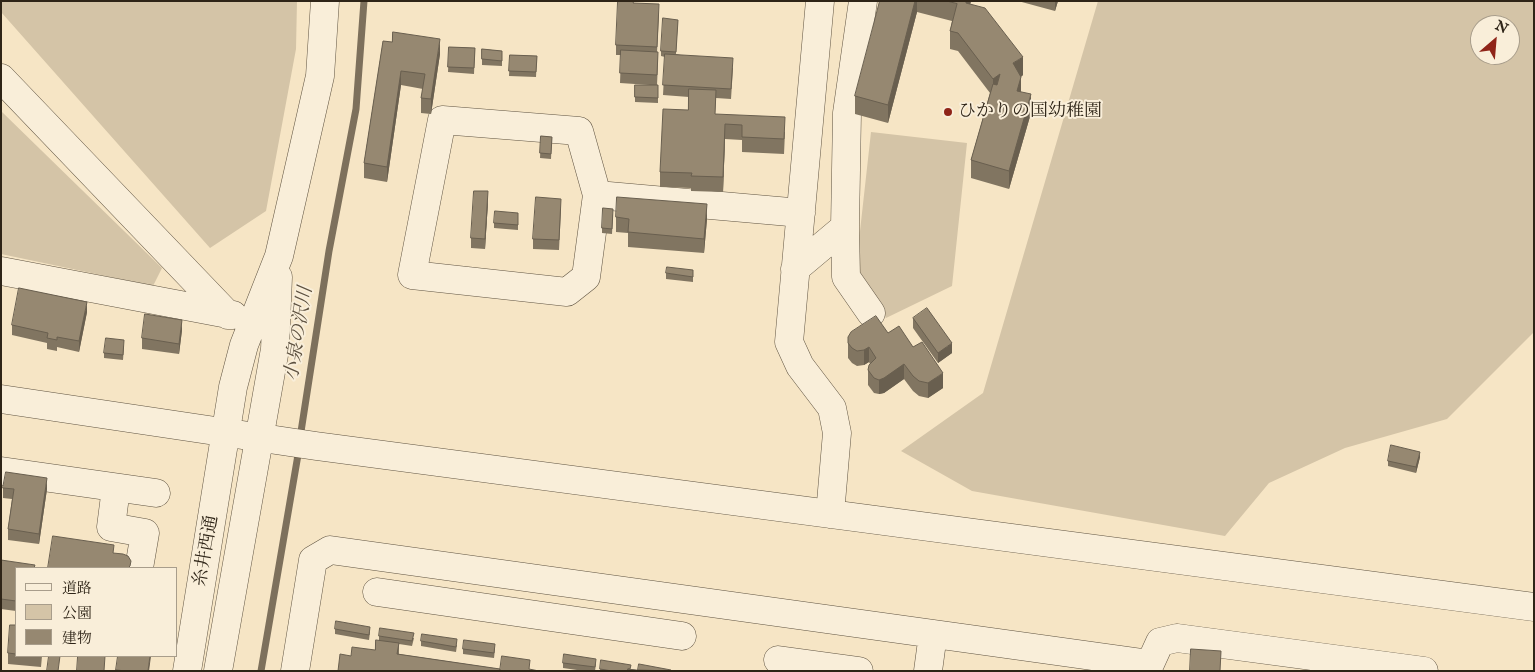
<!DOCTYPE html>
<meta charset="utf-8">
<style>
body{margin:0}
#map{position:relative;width:1535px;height:672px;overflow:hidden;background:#f6e5c5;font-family:"IM FELL English","Noto Serif JP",serif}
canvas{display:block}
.frame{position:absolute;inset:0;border:2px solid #2e2417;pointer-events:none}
.legend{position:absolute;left:15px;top:567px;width:162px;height:90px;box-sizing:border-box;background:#f9eed9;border:1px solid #a89d8b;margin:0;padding:6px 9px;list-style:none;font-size:15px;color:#2e2417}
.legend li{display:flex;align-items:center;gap:10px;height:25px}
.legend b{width:25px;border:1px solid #a89d8b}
.north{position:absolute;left:1470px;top:15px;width:50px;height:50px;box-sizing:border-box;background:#f9eed9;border:1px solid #a89d8b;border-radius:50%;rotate:27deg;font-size:14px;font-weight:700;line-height:20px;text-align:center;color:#2e2417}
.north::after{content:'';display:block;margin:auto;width:18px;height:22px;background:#8f2418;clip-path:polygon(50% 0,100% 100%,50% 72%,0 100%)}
</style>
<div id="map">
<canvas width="1535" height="672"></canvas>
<div class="frame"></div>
<ul class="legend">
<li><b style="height:6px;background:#f9eed9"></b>道路</li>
<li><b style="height:14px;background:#d4c4a7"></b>公園</li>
<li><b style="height:14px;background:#968871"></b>建物</li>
</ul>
<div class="north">N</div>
</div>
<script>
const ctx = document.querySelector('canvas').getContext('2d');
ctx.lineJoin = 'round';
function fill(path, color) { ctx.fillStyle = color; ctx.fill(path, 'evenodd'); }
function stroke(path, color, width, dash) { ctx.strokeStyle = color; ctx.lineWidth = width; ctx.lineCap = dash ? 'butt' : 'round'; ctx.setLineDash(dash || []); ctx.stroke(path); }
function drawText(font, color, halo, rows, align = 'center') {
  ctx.font = font + ' "IM FELL English","Noto Serif JP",serif'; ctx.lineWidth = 4; ctx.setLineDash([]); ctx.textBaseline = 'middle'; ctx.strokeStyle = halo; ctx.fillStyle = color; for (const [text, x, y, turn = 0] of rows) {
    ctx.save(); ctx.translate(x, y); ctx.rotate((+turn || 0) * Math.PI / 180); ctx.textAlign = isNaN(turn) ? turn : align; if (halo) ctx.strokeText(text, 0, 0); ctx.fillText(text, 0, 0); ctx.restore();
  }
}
fill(new Path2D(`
 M1 1H297L296 49 266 211 210 248 1 12Z
 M1098 1H1534V332L1447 419 1345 448 1269 483 1225 536 972 491 901 451 983 393ZM1480 25H1510V55H1480Z
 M1 111 162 268 153 286 1 254Z
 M871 132 967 143 952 286 886 318 855 276Z`), '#d4c4a7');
stroke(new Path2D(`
 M300 438 329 251 356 109 364 1
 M261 671 299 449`), '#7d705c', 7);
const minor = new Path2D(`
 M820 1 789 342 800 366 832 408 837 433 830 514
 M1 78 228 315
 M597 195 579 131 442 120 412 275 567 292 586 277 597 195 801 213
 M845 227 846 277 871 313
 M795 269 845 227 847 113 863 1
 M1 271 233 315
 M1 399 316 446 1534 607
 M1 471 156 493
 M116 488 111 527 145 533 139 568
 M377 592 682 636
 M778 660 859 671
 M187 671 233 387 244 345 279 256 320 76 325 1
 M218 671 275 349 278 277
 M295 671 313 560 330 550 1150 664 1160 642 1177 638 1424 671
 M928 671 933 634`);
stroke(minor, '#605442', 29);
stroke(minor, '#f9eed9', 28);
fill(new Path2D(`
 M880 1H971L970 4 1023 75 1021 77V92L1031 113 1009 189 971 178V160L990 93 958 51 950 49V31L952 21 917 12 888 123 855 114V96Z
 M1018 1H1058L1055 11Z
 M634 3 659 14 657 52 658 63 657 85H658V103L635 102V85H650L620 83 621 55H616V45Z
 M678 20 676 54 733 68 731 99 716 98 715 114 785 132 784 154 742 152V140L725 139 723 192 691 191V188L660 187V172L688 110 689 97 663 95 665 57 661 56V51Z
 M383 41 440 54 431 114 421 113V98L423 89 401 85 387 182 364 178V163Z
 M449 47 475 48 474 74 448 72Z
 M482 49 502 51V66L482 65Z
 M510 55 537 56 536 77 509 76Z
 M541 136 552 137 551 159 540 158Z
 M488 202 485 249 471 248V238Z
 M561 209 559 250 533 249V239Z
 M613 214 612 234 602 233V228Z
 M616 217 707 219 704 253 628 247V233L616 232Z
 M518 218V230L494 228V223Z
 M666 273 693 276V282L666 279Z
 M87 312 79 352 57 347V351L47 349V343L12 335V325Z
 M913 318 952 353 938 363 913 328Z
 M182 330 179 354 142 349V338Z
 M888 333 913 347 943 388 928 398 919 396 913 391 904 379 884 393 879 394 874 393 868 385V370L870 364 869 362 864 365 857 366 852 363 848 358V337Z
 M124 346 123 360 104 358V353Z
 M1420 457 1416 473 1388 466V461Z
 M3 488 47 489 39 544 8 540V529L12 499 3 498Z
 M1 560 35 568H16V611L1 609Z
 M16 625V656H42L41 667 8 664V653Z
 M335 629 370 632 369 640 335 634Z
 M379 636 414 638 412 646 399 644V654L500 669H530L338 671 351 656 375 650 379 640Z
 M421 641 457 645 456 652 421 646Z
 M463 649H495L494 658 463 654Z
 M563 663 596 664 595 671H584L563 668Z
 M600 669H631L638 670 671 671H600Z`), '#817561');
fill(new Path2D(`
 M915 1H917V12L888 123V105Z
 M966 1H971L966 22Z
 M1055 1H1058L1055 11Z
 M440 39V54L431 114V99Z
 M1023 57V75L1013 82V63Z
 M401 71V85L387 182V167Z
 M1000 74 993 98V79Z
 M1021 77V96L1017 91Z
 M1031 94V113L1009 189V171Z
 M725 124V139L723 192V177Z
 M488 191V202L485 249V239Z
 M707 204V219L704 253V239Z
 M87 302V312L79 352V341Z
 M182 320V330L179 354V344Z
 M952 343V353L938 363V353Z
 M869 347V362L864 365V350Z
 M904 364V379L884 393 879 394V380Z
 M943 373V388L928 398V383Z
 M1420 452V457L1416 473V467Z
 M47 478V489L39 544V534Z
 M150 656H151L149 671H148Z`), '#695f4f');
const building = new Path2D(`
 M618 1H634L633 3 659 4 657 47 616 45Z
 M880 1H915L888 105 855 96Z
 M947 1H966V3L985 8 1023 57 1013 63 1021 77 1017 91 1031 94 1009 171 971 160 993 84 997 85 1000 74 993 79 958 33 950 31 957 4Z
 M663 18 678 20 676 52 661 51Z
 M393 32 440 39 431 99 421 98 425 74 401 71 387 167 364 163 383 41 392 42Z
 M449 47 475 48 474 68 448 67Z
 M482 49 502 51V61L482 59Z
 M621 50 658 52 657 75 620 73Z
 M665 54 733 58 731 89 663 85Z
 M510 55 537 56 536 72 509 71Z
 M635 85H658V98L635 97Z
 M689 89 716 90 715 114 785 117 784 139 742 137V125L725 124 723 177 691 176 692 173 660 172 663 109 688 110Z
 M541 136 552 137 551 154 540 153Z
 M474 191H488L485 239 471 238Z
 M536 197 561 199 559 240 533 239Z
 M617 197 707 204 704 239 628 232 629 219 616 217Z
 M603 208 613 209 612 229 602 228Z
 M495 211 518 213V225L494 223Z
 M667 267 693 270V277L666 273Z
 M19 288 87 302 79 341 57 337V340L47 338 48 333 12 325Z
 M927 308 952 343 938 353 913 318Z
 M145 314 182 320 179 344 142 338Z
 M876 316 888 333 899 326 913 347 922 342 943 373 928 383 919 381 913 376 904 364 884 378 879 380 874 378 868 370 869 365 876 358 869 347 864 350 857 351 852 348 848 343V337L851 332Z
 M106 338 124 340 123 355 104 353Z
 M1391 445 1420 452 1416 467 1388 461Z
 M6 472 47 478 39 534 8 529 14 489 3 488Z
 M53 536 114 545 113 553 123 554 128 556 131 561 130 566 128 568H48Z
 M1 560 35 565 34 568H16V601L1 599Z
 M336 621 370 627 369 635 335 629Z
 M10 625H16V654L8 653Z
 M380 628 414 633 412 641 379 636Z
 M422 634 457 639 456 647 421 641Z
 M376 640 399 643 397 654 500 669V671H338L340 654 351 656 352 647 375 650Z
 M464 640 495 644 494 653 463 649Z
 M1191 649 1221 651 1220 671H1190Z
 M564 654 596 659 595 667 563 663Z
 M49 656H60L58 671H47Z
 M78 656H105L104 671H77Z
 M118 656H150L148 671H126L116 670Z
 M502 656 530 660 529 669 539 671H500Z
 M601 660 631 665 630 669H628V671H612L600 669Z
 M639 664 671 670V671L638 670Z
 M628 669 642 671H628Z`);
fill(building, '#968871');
stroke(building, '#695f4f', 1);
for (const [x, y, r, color] of [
 [948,112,5,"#8f2418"]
]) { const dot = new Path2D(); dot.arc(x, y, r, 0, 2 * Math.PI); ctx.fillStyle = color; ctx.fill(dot); stroke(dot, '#f9eed9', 2); }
drawText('18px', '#2e2417', '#f9eed9', [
 ["ひかりの国幼稚園",958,112]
], 'left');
drawText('18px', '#2e2417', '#f9eed9', [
 ["糸井西通",207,551,-80]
]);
drawText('italic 19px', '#5c503f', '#f9eed9', [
 ["小泉の沢川",300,334,-81]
]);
</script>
